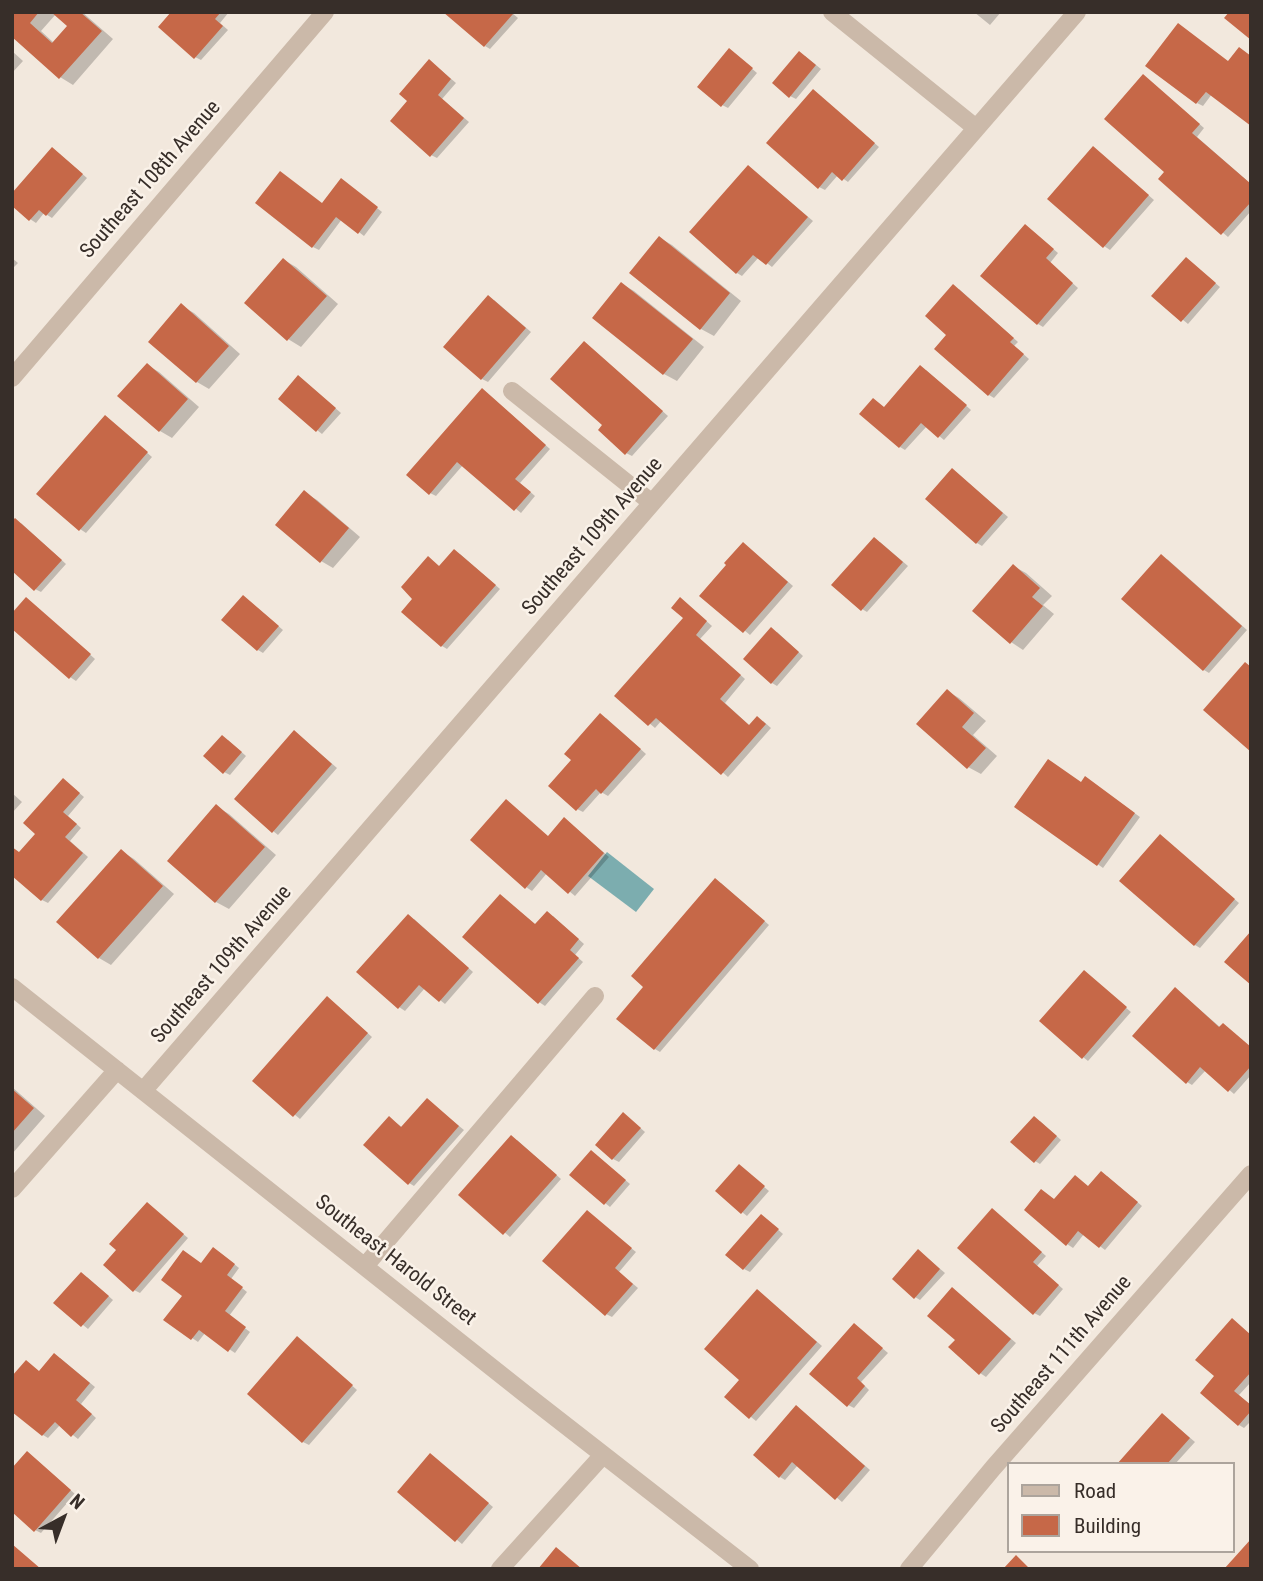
<!DOCTYPE html>
<style>
body{margin:0}
#map{position:relative;width:1263px;height:1581px;overflow:hidden;background:#f2e8dd;font-family:"Roboto Condensed",sans-serif}
canvas{display:block}
.frame{position:absolute;inset:0;border:14px solid #372e29;pointer-events:none}
.legend{position:absolute;left:1007px;top:1462px;width:228px;height:91px;box-sizing:border-box;background:#faf2e9;border:2px solid #aca49c;margin:0;padding:9px 12px;list-style:none;font-size:21px;color:#372e29}
.legend li{display:flex;align-items:center;gap:14px;height:35px}
.legend b{width:35px;border:2px solid #aca49c}
.north{position:absolute;left:28px;top:1483px;width:70px;height:70px;-webkit-text-stroke:5px #faf2e9;paint-order:stroke;rotate:41deg;font-size:19px;font-weight:700;line-height:28px;text-align:center;color:#372e29}
.north::after{content:'';display:block;margin:auto;width:24px;height:32px;background:#372e29;clip-path:polygon(50% 0,100% 100%,50% 72%,0 100%)}
</style>
<div id="map">
<canvas width="1263" height="1581"></canvas>
<div class="frame"></div>
<ul class="legend">
<li><b style="height:9px;background:#cbb9a9"></b>Road</li>
<li><b style="height:19px;background:#c66848"></b>Building</li>
</ul>
<div class="north">N</div>
</div>
<script>
const ctx = document.querySelector('canvas').getContext('2d');
ctx.lineJoin = 'round';
function fill(path, color) { ctx.fillStyle = color; ctx.fill(path, 'evenodd'); }
function stroke(path, color, width, dash) { ctx.strokeStyle = color; ctx.lineWidth = width; ctx.lineCap = dash ? 'butt' : 'round'; ctx.setLineDash(dash || []); ctx.stroke(path); }
function drawText(font, color, halo, rows, align = 'center') {
  ctx.font = font + ' "Roboto Condensed",sans-serif'; ctx.lineWidth = 5; ctx.setLineDash([]); ctx.textBaseline = 'middle'; ctx.strokeStyle = halo; ctx.fillStyle = color; for (const [text, x, y, turn = 0] of rows) {
    ctx.save(); ctx.translate(x, y); ctx.rotate((+turn || 0) * Math.PI / 180); ctx.textAlign = isNaN(turn) ? turn : align; if (halo) ctx.strokeText(text, 0, 0); ctx.fillText(text, 0, 0); ctx.restore();
  }
}
fill(new Path2D(`
 M607 852 654 889 636 912 588 876Z`), '#7cadaf');
fill(new Path2D(`
 M13 12H82L113 39 73 85 60 77ZM56 14 70 26 54 43 41 31Z
 M173 12H229L220 23 228 30 201 60 195 57Z
 M511 12 518 18 490 49 485 46Z
 M974 12H1001L990 25Z
 M12 51 23 61 12 73Z
 M735 54 757 73 728 108 722 105Z
 M805 56 821 69 796 99 790 96Z
 M1229 63 1212 94 1203 106 1197 103Z
 M435 65 456 83 442 99 469 122 437 158 431 155 410 101Z
 M1149 80 1204 128 1197 137 1251 184V211L1228 237 1160 179 1167 172Z
 M814 91 879 147 848 182 838 175 825 190 819 187Z
 M1099 152 1154 200 1110 250 1104 246Z
 M58 153 87 178 52 218 44 213 36 223 30 219Z
 M749 167 813 221 772 267 759 257 742 276 737 273Z
 M347 184 382 212 364 236 342 219 319 250 313 247 323 204Z
 M1031 230 1058 253 1050 263 1078 288 1043 327 1038 324Z
 M660 238 672 245 741 301 714 336 701 329 632 273Z
 M12 258 18 263 12 269Z
 M1187 259 1220 287 1188 324 1154 296Z
 M284 260 296 267 338 304 301 347 288 339Z
 M622 284 634 291 704 347 677 381 664 374 595 318Z
 M959 289 1018 342 1014 346 1029 359 994 398 989 395 949 335Z
 M494 300 531 332 488 382 482 379Z
 M182 306 194 313 240 354 209 389 197 382Z
 M590 347 668 416 632 456 626 453 604 425Z
 M147 365 159 372 199 407 172 438 160 431Z
 M926 370 971 410 944 440 927 426 905 450 900 447 885 408Z
 M304 381 341 413 322 434 317 430Z
 M488 394 550 449 520 483 535 496 521 513 463 465 436 496 430 493Z
 M111 421 152 457 86 533 80 529Z
 M958 474 1008 517 982 546 977 543Z
 M305 493 317 500 360 537 333 568 321 561Z
 M21 523 66 564 41 592 35 589Z
 M880 542 908 566 867 612 862 609Z
 M749 548 793 586 750 635 702 595Z
 M460 554 500 589 447 649 442 646 415 599 429 558 440 567Z
 M1167 559 1247 630 1209 673 1204 670Z
 M1013 566 1026 573 1052 596 1043 605 1054 614 1023 650 1011 642Z
 M249 601 283 630 263 653 258 650Z
 M32 603 95 659 76 681 70 677Z
 M686 603 712 626 700 639 745 679 725 703 750 726 763 721 771 728 728 777 662 720 655 728 617 696 685 618Z
 M777 632 803 656 777 686 772 683Z
 M947 691 959 698 986 721 973 735 997 756 981 774 968 767Z
 M606 718 646 754 608 796 601 792 583 812 577 809Z
 M300 736 337 768 278 835 273 831Z
 M228 740 246 756 230 775 224 772Z
 M64 780 84 797 68 816 81 828 70 841 88 857 48 903 42 900 20 854 37 834Z
 M1091 782 1140 817 1103 868 1017 806 1082 784Z
 M12 793 22 802 12 813Z
 M217 807 229 814 276 855 229 909 216 902 169 860Z
 M565 819 609 857 575 896 547 873 532 891 526 887 549 837Z
 M1161 836 1239 903 1200 948 1195 945Z
 M121 851 134 859 174 894 111 965 99 958Z
 M721 883 769 925 660 1052 655 1049 646 986Z
 M501 896 536 925 553 916 584 944 575 955 583 962 545 1006 539 1002Z
 M414 919 473 972 445 1004 425 988 405 1011 399 1007Z
 M1084 972 1131 1012 1088 1061 1083 1057Z
 M1181 993 1221 1028 1251 1048V1075L1234 1094 1206 1070 1192 1085 1187 1082Z
 M333 1002 372 1037 300 1119 254 1081Z
 M12 1087 45 1116 12 1154Z
 M427 1100 464 1130 414 1186 409 1183 395 1122 403 1128Z
 M629 1118 645 1132 619 1162 613 1159Z
 M1040 1121 1061 1140 1040 1164 1035 1161Z
 M517 1140 561 1179 510 1237 461 1195Z
 M597 1156 630 1184 610 1207 605 1203Z
 M739 1166 769 1191 747 1216 742 1212Z
 M1107 1176 1142 1206 1105 1250 1084 1234 1073 1248 1067 1244 1089 1187Z
 M147 1204 188 1238 140 1293 134 1290 118 1250Z
 M587 1212 636 1252 619 1272 638 1288 612 1317 606 1314Z
 M998 1214 1046 1256 1037 1266 1063 1289 1040 1316 1034 1313Z
 M767 1220 783 1234 750 1272 744 1269Z
 M219 1252 239 1268 231 1279 247 1292 229 1316 250 1332 235 1353 205 1333 198 1342 166 1320 184 1295 202 1265Z
 M924 1255 945 1273 920 1300 915 1297Z
 M87 1277 113 1300 88 1329 56 1303Z
 M758 1291 822 1346 756 1421 726 1397 741 1379Z
 M958 1293 1016 1343 986 1377 980 1373 957 1340Z
 M855 1325 888 1353 861 1382 869 1390 854 1408 848 1405Z
 M1251 1335V1382L1239 1395 1251 1406V1421L1244 1428 1239 1425 1217 1376Z
 M303 1342 357 1390 309 1445 303 1442Z
 M60 1358 95 1387 81 1404 96 1418 78 1439 60 1425 48 1438 43 1435 40 1372Z
 M802 1411 870 1470 842 1502 798 1465 785 1480 780 1477Z
 M1163 1415 1195 1442 1175 1464H1120Z
 M431 1455 493 1507 462 1544 399 1492Z
 M33 1457 75 1494 41 1533 35 1530Z`), '#0003');
fill(new Path2D(`
 M12 12H39L30 23 52 43 67 26 51 12H80L102 31 59 79 12 37Z
 M171 12H221L215 19 223 26 194 59 158 27Z
 M443 12H512L513 14 484 47Z
 M1229 12H1251V40L1224 18Z
 M1178 23 1228 61 1239 47 1251 56V126L1206 92 1196 104 1145 66Z
 M729 48 753 68 721 107 697 87Z
 M799 51 816 65 789 98 772 83Z
 M429 59 451 79 438 95 464 118 430 157 390 121 407 101 399 94Z
 M1143 74 1200 124 1192 133 1251 184V202L1221 235 1158 179 1164 172 1104 119Z
 M813 89 875 143 842 181 832 172 818 189 766 143Z
 M1093 146 1149 195 1103 248 1047 199Z
 M52 147 83 174 46 216 39 210 29 221 12 206V193Z
 M748 165 808 217 766 265 753 255 736 274 689 232Z
 M280 171 322 203 341 178 378 207 358 234 336 217 312 248 255 203Z
 M1025 224 1054 249 1046 258 1073 283 1037 325 980 276Z
 M659 236 730 293 700 330 629 273Z
 M1186 257 1216 283 1181 322 1151 296Z
 M283 258 327 296 287 341 244 303Z
 M621 282 693 339 663 375 592 318Z
 M953 284 1014 338 1010 342 1024 354 988 396 934 349 946 335 925 316Z
 M488 295 526 328 481 380 443 347Z
 M181 303 229 346 196 383 148 342Z
 M584 341 663 411 625 455 598 430 602 425 550 379Z
 M147 363 188 399 159 432 117 396Z
 M920 365 967 405 938 438 921 423 899 448 859 414 873 398 884 407Z
 M298 375 336 408 316 432 278 399Z
 M482 388 546 445 515 479 531 492 514 511 457 462 429 495 406 475Z
 M105 415 148 452 79 531 36 494Z
 M952 468 1003 513 976 544 925 499Z
 M304 490 349 528 320 563 275 525Z
 M15 518 62 560 34 591 12 571V521Z
 M874 537 903 562 861 611 831 585Z
 M743 542 788 582 743 633 699 596 726 565 724 563Z
 M454 549 496 585 441 647 401 612 412 599 401 587 428 556 439 566Z
 M1161 554 1242 626 1203 671 1121 599Z
 M1013 564 1040 588 1032 597 1043 606 1010 644 972 611Z
 M243 595 279 626 257 651 221 620Z
 M26 597 91 654 69 679 12 629V613Z
 M680 597 707 621 696 635 741 675 720 699 749 725 757 716 766 724 721 775 656 718 648 726 614 696 683 618 671 608Z
 M771 627 799 652 771 684 743 659Z
 M1245 662 1251 667V752L1203 710Z
 M947 689 974 713 962 727 986 748 967 769 916 724Z
 M600 713 641 749 601 794 596 789 576 811 548 786 571 760 564 754Z
 M294 730 332 764 272 833 234 799Z
 M222 735 242 752 223 774 203 756Z
 M1048 759 1081 782 1085 776 1135 813 1097 866 1014 807Z
 M63 778 80 793 63 812 77 824 65 837 83 853 41 901 12 876V847L19 852 35 834 23 823Z
 M506 799 548 836 564 817 604 853 568 894 541 870 525 889 470 840Z
 M216 804 265 847 215 903 167 861Z
 M1160 834 1235 899 1194 946 1119 881Z
 M121 849 163 886 98 959 56 922Z
 M715 878 765 921 654 1050 616 1019 643 987 631 976Z
 M500 894 535 924 547 911 579 939 570 950 579 958 538 1004 462 937Z
 M408 914 469 968 439 1002 419 985 398 1009 356 972Z
 M1251 931V985L1224 962Z
 M1084 970 1127 1007 1082 1059 1039 1021Z
 M1175 987 1219 1027 1223 1023 1251 1047V1066L1228 1092 1200 1067 1186 1084 1132 1036Z
 M327 996 368 1033 293 1117 252 1081Z
 M12 1089 34 1108 12 1133Z
 M427 1098 459 1126 408 1185 363 1145 389 1116 401 1127Z
 M623 1112 641 1128 612 1160 595 1145Z
 M1034 1116 1057 1136 1034 1163 1010 1142Z
 M511 1135 557 1175 503 1235 458 1195Z
 M591 1150 626 1180 604 1205 569 1175Z
 M739 1164 765 1186 741 1214 715 1191Z
 M1101 1171 1138 1202 1099 1248 1078 1231 1066 1246 1024 1210 1041 1189 1054 1199 1075 1175 1088 1186Z
 M147 1202 184 1234 133 1292 103 1265 116 1250 109 1244Z
 M992 1208 1042 1252 1033 1262 1059 1285 1033 1315 957 1248Z
 M587 1210 632 1248 615 1268 633 1284 605 1316 542 1261Z
 M761 1214 779 1229 743 1270 725 1255Z
 M213 1247 235 1264 227 1275 243 1287 225 1311 246 1327 228 1352 199 1330 191 1340 163 1320 182 1296 161 1280 183 1250 201 1263Z
 M918 1249 940 1269 914 1299 892 1279Z
 M81 1272 109 1296 81 1327 53 1303Z
 M952 1287 1011 1339 979 1375 948 1347 955 1340 927 1316Z
 M757 1289 817 1342 749 1419 724 1397 739 1380 704 1349Z
 M1232 1318 1251 1335V1372L1234 1391 1251 1405V1411L1238 1426 1200 1393 1214 1376 1195 1360Z
 M854 1323 883 1348 857 1378 865 1386 847 1407 809 1374Z
 M297 1336 353 1385 302 1443 247 1394Z
 M54 1353 90 1383 76 1400 92 1414 71 1437 55 1422 42 1436 12 1412V1376L26 1360 39 1371Z
 M796 1405 865 1466 835 1500 792 1462 779 1478 753 1455Z
 M1162 1413 1190 1438 1167 1464H1117Z
 M27 1451 71 1490 34 1532 12 1512V1468Z
 M430 1453 489 1503 455 1542 397 1492Z
 M1251 1539V1569H1224Z
 M12 1544 41 1569H12Z
 M556 1547 582 1569H538Z
 M1016 1555 1030 1569H1003Z`), '#c66848');
stroke(new Path2D(`
 M832 12 976 128
 M12 378 325 12
 M512 391 652 503
 M12 987 524 1393 750 1569
 M143 1091 1077 12
 M12 1189 117 1070
 M365 1266 595 996
 M500 1569 603 1455
 M909 1569 993 1468 1251 1174`), '#cbb9a9', 18);
drawText('21px', '#372e29', '#faf2e9', [
 ["Southeast 108th Avenue",151,180,-49],
 ["Southeast 109th Avenue",593,537,-49],
 ["Southeast 109th Avenue",222,965,-49],
 ["Southeast Harold Street",395,1261,38],
 ["Southeast 111th Avenue",1062,1355,-49]
]);
</script>
